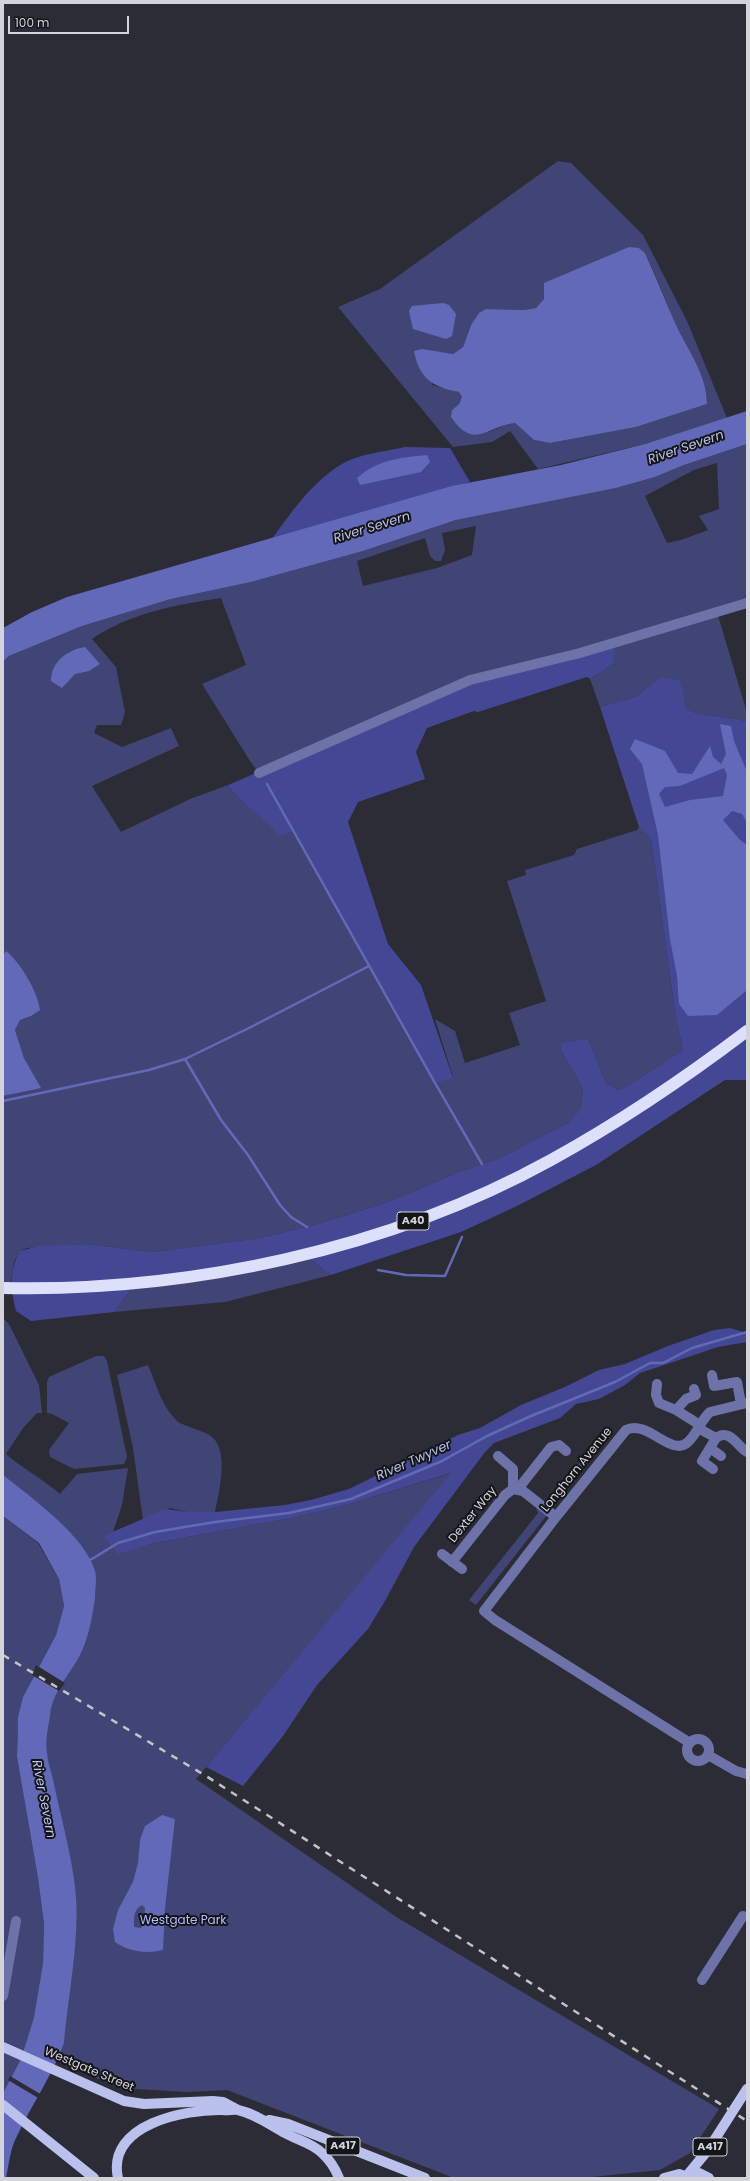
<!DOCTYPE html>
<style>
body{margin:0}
#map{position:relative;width:750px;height:2181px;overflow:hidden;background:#2b2c35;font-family:Poppins,sans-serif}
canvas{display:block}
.frame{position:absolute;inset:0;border:4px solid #d3d4da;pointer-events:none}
.scale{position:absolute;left:8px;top:16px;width:121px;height:18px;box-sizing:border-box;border:2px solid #d3d4da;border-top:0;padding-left:5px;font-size:12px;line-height:14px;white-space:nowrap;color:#d3d4da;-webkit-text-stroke:3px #141519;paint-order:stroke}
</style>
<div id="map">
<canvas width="750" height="2181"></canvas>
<div class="frame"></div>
<div class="scale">100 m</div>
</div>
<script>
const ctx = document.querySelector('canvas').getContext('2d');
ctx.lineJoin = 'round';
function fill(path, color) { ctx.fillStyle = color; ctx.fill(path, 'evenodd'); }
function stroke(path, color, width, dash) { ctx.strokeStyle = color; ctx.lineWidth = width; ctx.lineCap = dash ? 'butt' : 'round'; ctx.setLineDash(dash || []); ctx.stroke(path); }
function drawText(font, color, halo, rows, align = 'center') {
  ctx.font = font + ' Poppins,sans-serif'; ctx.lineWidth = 4; ctx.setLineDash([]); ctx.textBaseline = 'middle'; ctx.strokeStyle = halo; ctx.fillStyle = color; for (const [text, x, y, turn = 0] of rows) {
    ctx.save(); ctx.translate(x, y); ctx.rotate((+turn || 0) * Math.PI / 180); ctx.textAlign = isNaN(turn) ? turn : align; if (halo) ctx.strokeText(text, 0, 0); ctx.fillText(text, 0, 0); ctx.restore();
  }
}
fill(new Path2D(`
 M558 161 571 163 643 235 687 321 727 418 645 444 538 469 510 431 492 442 453 447 338 307 380 289ZM639 248 645 253C657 277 666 303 677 327 689 352 707 375 707 404L636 427 550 443 534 440 515 423 507 424 489 432 452 410 459 404 462 397 459 392 432 385 440 352 453 354 463 347 471 325 486 309 524 310 536 308 544 299Z
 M747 444V603L717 612 747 713V721L696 713 685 709 684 694 659 678 637 696 600 707 590 679 613 664 259 773 250 761 202 684 246 665 221 598C175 605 130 613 92 639L116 667 125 712 121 725H97L94 733 122 747 171 728 179 746 92 786 121 832 190 799 228 785C242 805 263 817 280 835L294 831 406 1032 453 1077 435 1019 455 1031 465 1063 520 1045 509 1013 546 1001 507 881 526 875 525 870 574 855 577 849 637 830 639 827 651 839 676 1019 683 1050 626 1087 618 1090 606 1083 588 1038 562 1043V1052L583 1089 580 1109 569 1122 500 1158 459 1172 388 1202 318 1224 260 1238 153 1252 86 1244 27 1248 19 1251 14 1262 10 1290 3 1289V1096L40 1087 24 1058 15 1030 20 1020 31 1016 6 951 3 955V661L9 656 82 626 171 599 251 582 363 551 456 520 616 488 655 477 684 465ZM717 463 719 509 699 516 708 530 681 540 667 543 645 496 694 470ZM476 526 472 555 437 568 363 586 357 561 425 538 430 556 435 561H441L445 550 442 533Z
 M304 1255 331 1275 225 1302 114 1312 135 1284Z
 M3 1318 9 1324 39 1385 42 1413H37L23 1428 6 1454C23 1469 43 1479 60 1494L77 1474 128 1468 122 1505 113 1532 103 1536 118 1553 155 1543 292 1518 346 1505 452 1473 196 1779 398 1918 719 2109 690 2153 660 2170 582 2178H454L227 2090 187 2092 119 2088 41 2054 58 1950 32 1741 80 1613 66 1529 41 1505 3 1475Z
 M96 1356H104L107 1361 127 1457 124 1464 74 1469 50 1457 49 1450 69 1423 52 1414 47 1413V1382L49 1377Z
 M148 1365C157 1386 161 1405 178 1422 180 1424 202 1431 208 1434 231 1446 219 1492 215 1512H187L170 1508 143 1520 133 1448 117 1375Z
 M594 1444H602L553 1506 545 1499H551Z
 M536 1507 547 1515 476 1605 469 1600 538 1513Z
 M3 1516 38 1543 59 1579 64 1606 56 1635 23 1697 17 1736V1757L38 1878 44 1924 43 1963 34 2017 21 2059 3 2093Z`), '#414575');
fill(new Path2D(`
 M405 447 450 448 470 482 271 540C291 513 309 486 337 467 356 454 383 452 405 447Z
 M615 642 613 664 590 679 587 677 478 712 474 711 427 728 416 752 425 779 358 802 348 822 388 944 421 985 453 1078 435 1083 294 831 280 836C263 817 242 805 228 785L473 680Z
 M659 678 679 680 684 694 686 709 696 713 747 721V1080H725L596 1165 517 1206 461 1232 331 1275 304 1255 135 1284 114 1312 31 1321 16 1311C10 1289 10 1271 19 1251L39 1246 86 1244 153 1252 260 1238 318 1224 388 1202 459 1172 500 1158 569 1122 580 1109 583 1089 562 1052 561 1043 588 1038 606 1083 618 1090 626 1087 683 1050 676 1019 651 839 639 827 600 707 637 696Z
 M730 1328 747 1333V1342L718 1347 640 1373 625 1385 599 1399 576 1404 560 1418 494 1443 485 1452 414 1547 385 1601 368 1629 317 1685 283 1736 243 1786 206 1767 451 1473 346 1505 292 1518 155 1543 118 1554 103 1536 166 1509 187 1512H215L285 1505 311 1500 349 1489 458 1435 480 1428 521 1405 567 1386 599 1370 625 1364 668 1346 714 1330Z`), '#444894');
fill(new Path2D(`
 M629 247 639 248 645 253C656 277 666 303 677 327 689 352 707 375 707 404L636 427 550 443 534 440 515 423C487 426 474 451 451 417L452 410 459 404 462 397 459 392C432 387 419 378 414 351L422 349 453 354 463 347 471 325 479 313 486 309 524 310 536 308 544 299V283Z
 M443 303 449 305 456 314 452 336 446 339 413 329 409 311 412 306Z
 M747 411V444L684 465 655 477 616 488 456 520 363 551 251 582 171 599 82 626 9 656 3 661V628L32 612 67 597 452 486 561 465 645 444Z
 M427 455 430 462 421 472 360 485 357 478C379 459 400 458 427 455Z
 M85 647 100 664 89 671 75 674 62 688 51 681C51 662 67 650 85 647Z
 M720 724 731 726 734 741 747 772V823L742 814 732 811 723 820 740 840 747 845V990L717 1015 688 1016 679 1004 677 976 670 939 658 835 642 764 630 749 635 739 665 751 678 773 692 774 710 746 713 757 721 764 726 754ZM724 768 727 775 723 796 690 800 665 807 659 794 665 787 680 786Z
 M6 951C20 962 38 992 40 1010L31 1016 20 1020 15 1030 24 1058 41 1088 3 1096V955Z
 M3 1475C31 1497 85 1536 95 1571 97 1579 95 1590 95 1598 92 1618 89 1637 80 1655 69 1676 52 1692 50 1716 48 1728 45 1742 47 1753 48 1764 52 1773 54 1784 61 1818 71 1852 75 1887 81 1934 68 1995 64 2043 52 2076 32 2104 17 2136 10 2149 9 2164 6 2178H3V2093L21 2059 34 2017 43 1963 44 1924 38 1878 17 1757 18 1717 23 1697 56 1635 64 1606 59 1579 39 1543 3 1516Z
 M162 1815 175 1819 165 1908 163 1950C146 1954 130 1952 115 1942L113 1929 118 1910 133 1882 138 1863 140 1840 145 1826ZM142 1905 145 1908 144 1922 141 1928 134 1927C134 1918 133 1910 142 1905Z`), '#6369b9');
fill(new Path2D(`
 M36 1665 65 1683 59 1691 32 1675Z
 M10 2076 42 2095 40 2099 8 2080Z`), '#2b2c35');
stroke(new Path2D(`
 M267 784 435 1083 482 1164
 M185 1059 251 1027 369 966
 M3 1101 149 1070 185 1059 221 1120 248 1155 280 1205 291 1217 307 1227
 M378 1270 406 1275 445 1276 462 1237
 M87 1562 118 1543 155 1532 215 1522 289 1513 351 1499 442 1461 487 1436 531 1416 615 1382 650 1363H663L692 1348 747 1332`), '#6369b9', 2.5);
stroke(new Path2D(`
 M259 773 470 680 580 653 747 603
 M712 1375 714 1386 737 1382 741 1404
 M657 1384 656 1395 659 1403 676 1410 700 1425
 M676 1410 686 1399 696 1395 694 1389
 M698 1428 716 1438C730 1428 737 1446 747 1452
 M710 1448 721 1456
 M498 1456 513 1469V1489
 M713 1469 702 1461 716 1438
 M518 1489 551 1447 559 1445 566 1451
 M442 1554 462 1569
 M452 1562 505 1495 513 1489 523 1491 556 1517
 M687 1750a11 11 0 1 1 22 0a11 11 0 1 1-22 0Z
 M690 1743 495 1620 484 1611 556 1517 626 1430C647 1419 672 1458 688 1442 697 1434 701 1420 710 1412L747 1403
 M708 1755 736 1771 747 1774
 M702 1980 743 1916
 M3 1996 16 1921`), '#6d73a9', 10);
stroke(new Path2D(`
 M3 2047 124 2101 144 2104 213 2101 223 2102 238 2110
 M3 2105 94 2178
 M269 2120 288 2124 425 2178
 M686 2175 699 2173 709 2178
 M118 2178C106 2124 186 2109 223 2110 228 2111 234 2109 238 2110 256 2114 270 2125 285 2133 297 2140 312 2143 322 2153 330 2160 335 2168 339 2178
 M664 2178 679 2174 691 2178
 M685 2178 708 2150 747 2089`), '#bac1ed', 10);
stroke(new Path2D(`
 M3 1288C188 1292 388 1250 551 1160 620 1122 685 1078 747 1031`), '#dce0fb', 12);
stroke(new Path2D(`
 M3 1655 206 1776 747 2121`), '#c2c3c9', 2.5, [7, 7]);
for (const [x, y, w] of [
 [413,1221,32],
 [343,2146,34],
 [710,2147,34]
]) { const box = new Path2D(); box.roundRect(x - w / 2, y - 9, w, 18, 3); ctx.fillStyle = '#141519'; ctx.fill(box); stroke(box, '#d3d4da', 1); }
drawText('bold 11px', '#d3d4da', null, [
 ["A40",413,1221],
 ["A417",343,2146],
 ["A417",710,2147]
]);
drawText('12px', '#d3d4da', '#141519', [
 ["Longhorn Avenue",577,1470,-51],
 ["Dexter Way",473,1515,-51],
 ["Westgate Street",89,2070,23]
]);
drawText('12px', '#b4bdfe', '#141519', [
 ["Westgate Park",183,1921]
]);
drawText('italic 13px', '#bbc2ed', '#141519', [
 ["River Severn",686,448,-19],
 ["River Severn",372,528,-17],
 ["River Twyver",414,1461,-24],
 ["River Severn",43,1799,79]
]);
</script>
